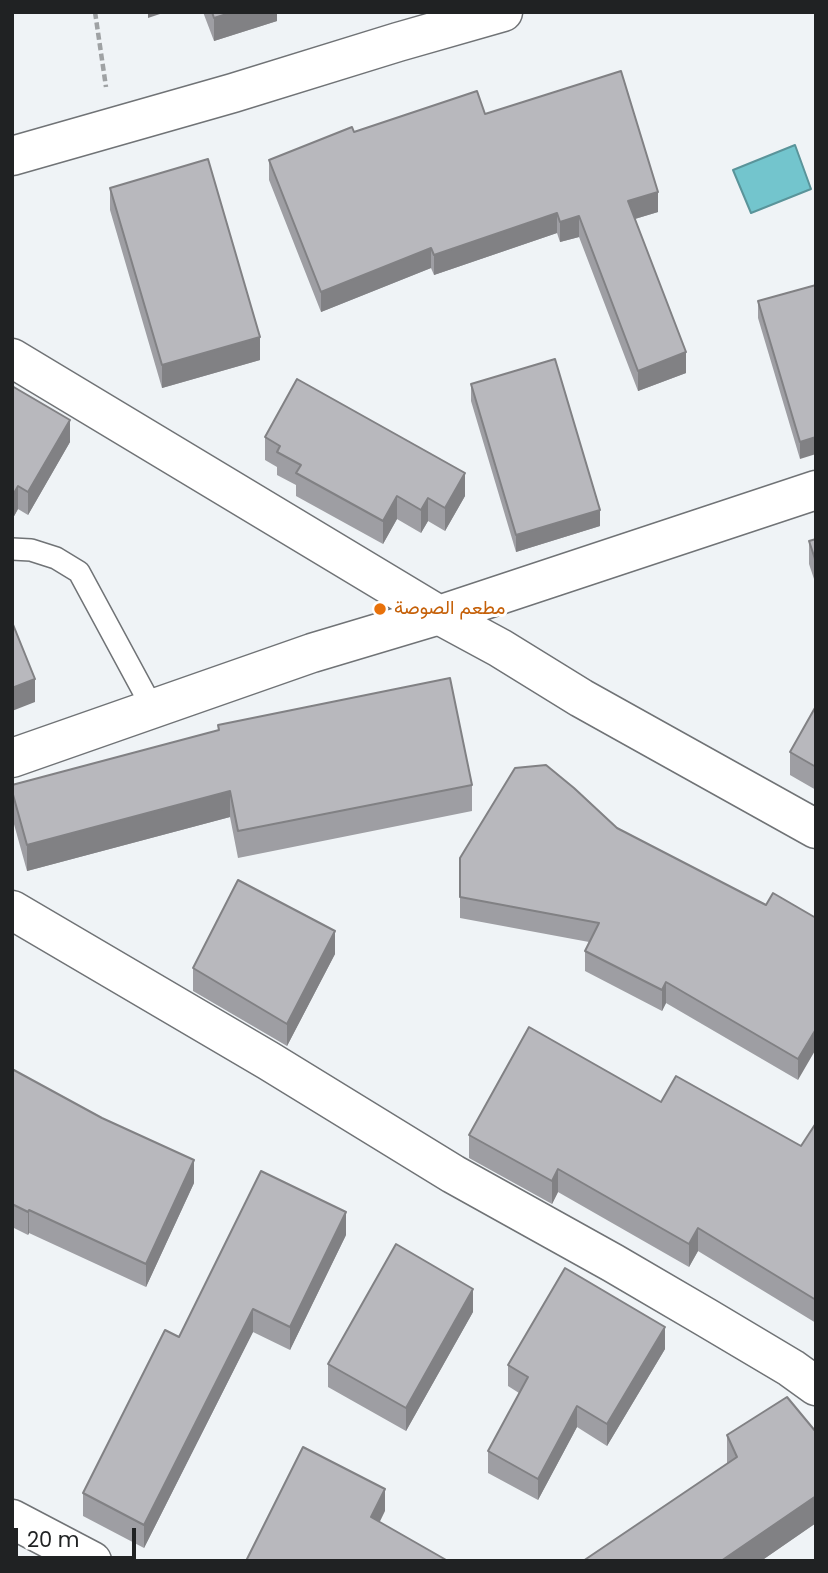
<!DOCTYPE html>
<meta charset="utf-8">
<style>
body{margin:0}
#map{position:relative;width:828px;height:1573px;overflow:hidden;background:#eff3f6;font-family:Poppins,sans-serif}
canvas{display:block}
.frame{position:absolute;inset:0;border:14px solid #202223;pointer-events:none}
.scale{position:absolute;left:14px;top:1528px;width:122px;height:32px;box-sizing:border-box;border:4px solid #202223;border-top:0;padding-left:9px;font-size:21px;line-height:24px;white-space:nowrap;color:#202223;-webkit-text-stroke:5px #fff;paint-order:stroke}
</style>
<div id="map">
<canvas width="828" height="1573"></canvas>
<div class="frame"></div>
<div class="scale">20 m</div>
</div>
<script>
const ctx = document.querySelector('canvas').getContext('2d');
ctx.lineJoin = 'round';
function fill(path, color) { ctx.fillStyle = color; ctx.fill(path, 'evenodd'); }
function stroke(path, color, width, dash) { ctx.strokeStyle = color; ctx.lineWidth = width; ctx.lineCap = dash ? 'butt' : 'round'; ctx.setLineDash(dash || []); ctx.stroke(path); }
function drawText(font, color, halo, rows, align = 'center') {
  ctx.font = font + ' Poppins,Vazirmatn,sans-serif'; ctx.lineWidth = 6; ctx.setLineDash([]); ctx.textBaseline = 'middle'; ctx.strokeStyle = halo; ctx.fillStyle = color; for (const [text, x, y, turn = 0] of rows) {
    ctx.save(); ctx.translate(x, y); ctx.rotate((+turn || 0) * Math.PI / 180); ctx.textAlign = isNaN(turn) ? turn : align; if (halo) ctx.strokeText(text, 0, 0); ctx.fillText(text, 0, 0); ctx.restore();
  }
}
const water = new Path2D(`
 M795 145 811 189 751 213 733 170Z`);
fill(water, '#73c5cd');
stroke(water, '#5a949a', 2);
const lane = new Path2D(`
 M12 549 31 550 56 558 79 572 153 709`);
const street = new Path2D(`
 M12 358 439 615 500 648 581 698 816 829
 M12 758 312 653 439 615 816 490
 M12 910 269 1061 453 1174 613 1263 707 1318 791 1368 816 1386
 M12 1519 92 1561`);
const primary = new Path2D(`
 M12 156 233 93 398 42 503 12`);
stroke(lane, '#707376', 24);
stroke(street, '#707376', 41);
stroke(primary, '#707376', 41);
stroke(new Path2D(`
 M95 12 106 87`), '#9fa2a4', 4.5, [7, 3.5]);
stroke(lane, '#fff', 21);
stroke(street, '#fff', 38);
stroke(primary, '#fff', 38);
fill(new Path2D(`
 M203 12H277V21L214 41Z
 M485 114 658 212 635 219 686 373 638 391 579 237 560 242 557 233 434 275 431 268 321 312 269 180V160L354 132Z
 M110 188 260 360 162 388 110 210Z
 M816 285 800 459 758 318V301Z
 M471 384 600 526 516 552 471 401Z
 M12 386 70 442 28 515 18 509 13 518 12 517Z
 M265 437 465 496 445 531 428 521 421 533 397 519 383 544 296 496V485L277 475V467L265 460Z
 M816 539V585L809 564V541Z
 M816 706V790L790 775V752Z
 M218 725 472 785V811L238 858 230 817 27 871 12 817V785L218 730Z
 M617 828 766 905 816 918 798 1080 666 1003 662 1011 585 971V951L589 942 460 918V858Z
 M335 954 287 1046 193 991V968Z
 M12 1069 194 1183 146 1287 29 1233 28 1235 12 1227Z
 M661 1102 801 1146 816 1123V1323L698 1251 689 1267 558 1192 552 1204 469 1158V1135Z
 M346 1235 290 1350 253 1332 144 1548 83 1516V1493L179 1337Z
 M473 1312 406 1431 328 1387V1364Z
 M665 1349 607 1446 577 1427 538 1500 488 1473V1451L519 1393 508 1386V1365Z
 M727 1435 816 1523 761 1561H583L727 1464Z`), '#9e9ea3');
fill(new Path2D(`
 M148 12H166L148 18Z
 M233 12H277V21L214 41V18Z
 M658 192V212L628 221V201Z
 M557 213V233L434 275V255Z
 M579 216V237L560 242V222Z
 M431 248V268L321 312V292Z
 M260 337V360L162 388V365Z
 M686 352V373L638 391V371Z
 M70 420V442L28 515V492Z
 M816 437V454L800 459V442Z
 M465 473V496L445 531V508Z
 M18 486V509L13 518V495Z
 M397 496V519L383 544V521Z
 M428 498V521L421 533V510Z
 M600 510V526L516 552V535Z
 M35 679V702L12 711V688Z
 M230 791V817L27 871V845Z
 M335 931V954L287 1046V1024Z
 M666 982V1003L662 1011V990Z
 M816 1029V1049L798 1080V1059Z
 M194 1160V1183L146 1287V1264Z
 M558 1169V1192L552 1204V1181Z
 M29 1210V1233L28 1235V1212Z
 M346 1212V1235L290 1350V1327Z
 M698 1228V1251L689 1267V1244Z
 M473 1289V1312L406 1431V1408Z
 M253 1309V1332L144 1548V1525Z
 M665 1327V1349L607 1446V1424Z
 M577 1406V1427L538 1500V1479Z
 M385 1489V1511L371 1540V1517Z
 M816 1496V1523L761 1561H721Z`), '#818184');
const building = new Path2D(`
 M212 12H233L214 18Z
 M621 71 658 192 628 201 686 352 638 371 579 216 560 222 557 213 434 255 431 248 321 292 269 160 352 127 354 132 477 91 485 114Z
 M208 159 260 337 162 365 110 188Z
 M816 285V437L800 442 758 301Z
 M555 359 600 510 516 535 471 384Z
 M297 379 465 473 445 508 428 498 421 510 397 496 383 521 296 473 301 465 277 452 280 446 265 437Z
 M12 386 70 420 28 492 18 486 13 495 12 494Z
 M816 539V562L809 541Z
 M12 622 35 679 12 688Z
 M450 678 472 785 238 831 230 791 27 845 12 791V785L219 730 218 725Z
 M816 706V767L790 752Z
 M546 765 574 788 617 828 766 905 773 893 816 918V1029L798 1059 666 982 662 990 585 951 599 923 460 897V858L515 768Z
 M238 880 335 931 287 1024 193 968Z
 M529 1027 661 1102 676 1076 801 1146 816 1123V1300L698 1228 689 1244 558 1169 552 1181 469 1135Z
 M12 1069 102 1118 194 1160 146 1264 29 1210 28 1212 12 1204Z
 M261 1171 346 1212 290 1327 253 1309 144 1525 83 1493 165 1330 179 1337Z
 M396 1244 473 1289 406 1408 328 1364Z
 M565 1268 665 1327 607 1424 577 1406 538 1479 488 1451 528 1377 508 1365Z
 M787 1397 816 1432V1496L721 1561H583L737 1457 727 1435Z
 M303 1447 385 1489 371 1517 448 1561H246Z`);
fill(building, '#b8b8bd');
stroke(building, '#818184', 2);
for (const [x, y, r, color] of [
 [380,609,7,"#e8710a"]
]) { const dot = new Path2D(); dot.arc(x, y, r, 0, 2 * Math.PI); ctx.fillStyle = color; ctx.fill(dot); stroke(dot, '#fff', 2.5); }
drawText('19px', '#c56008', '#fff', [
 ["مطعم الصوصة",394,609]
], 'left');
</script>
